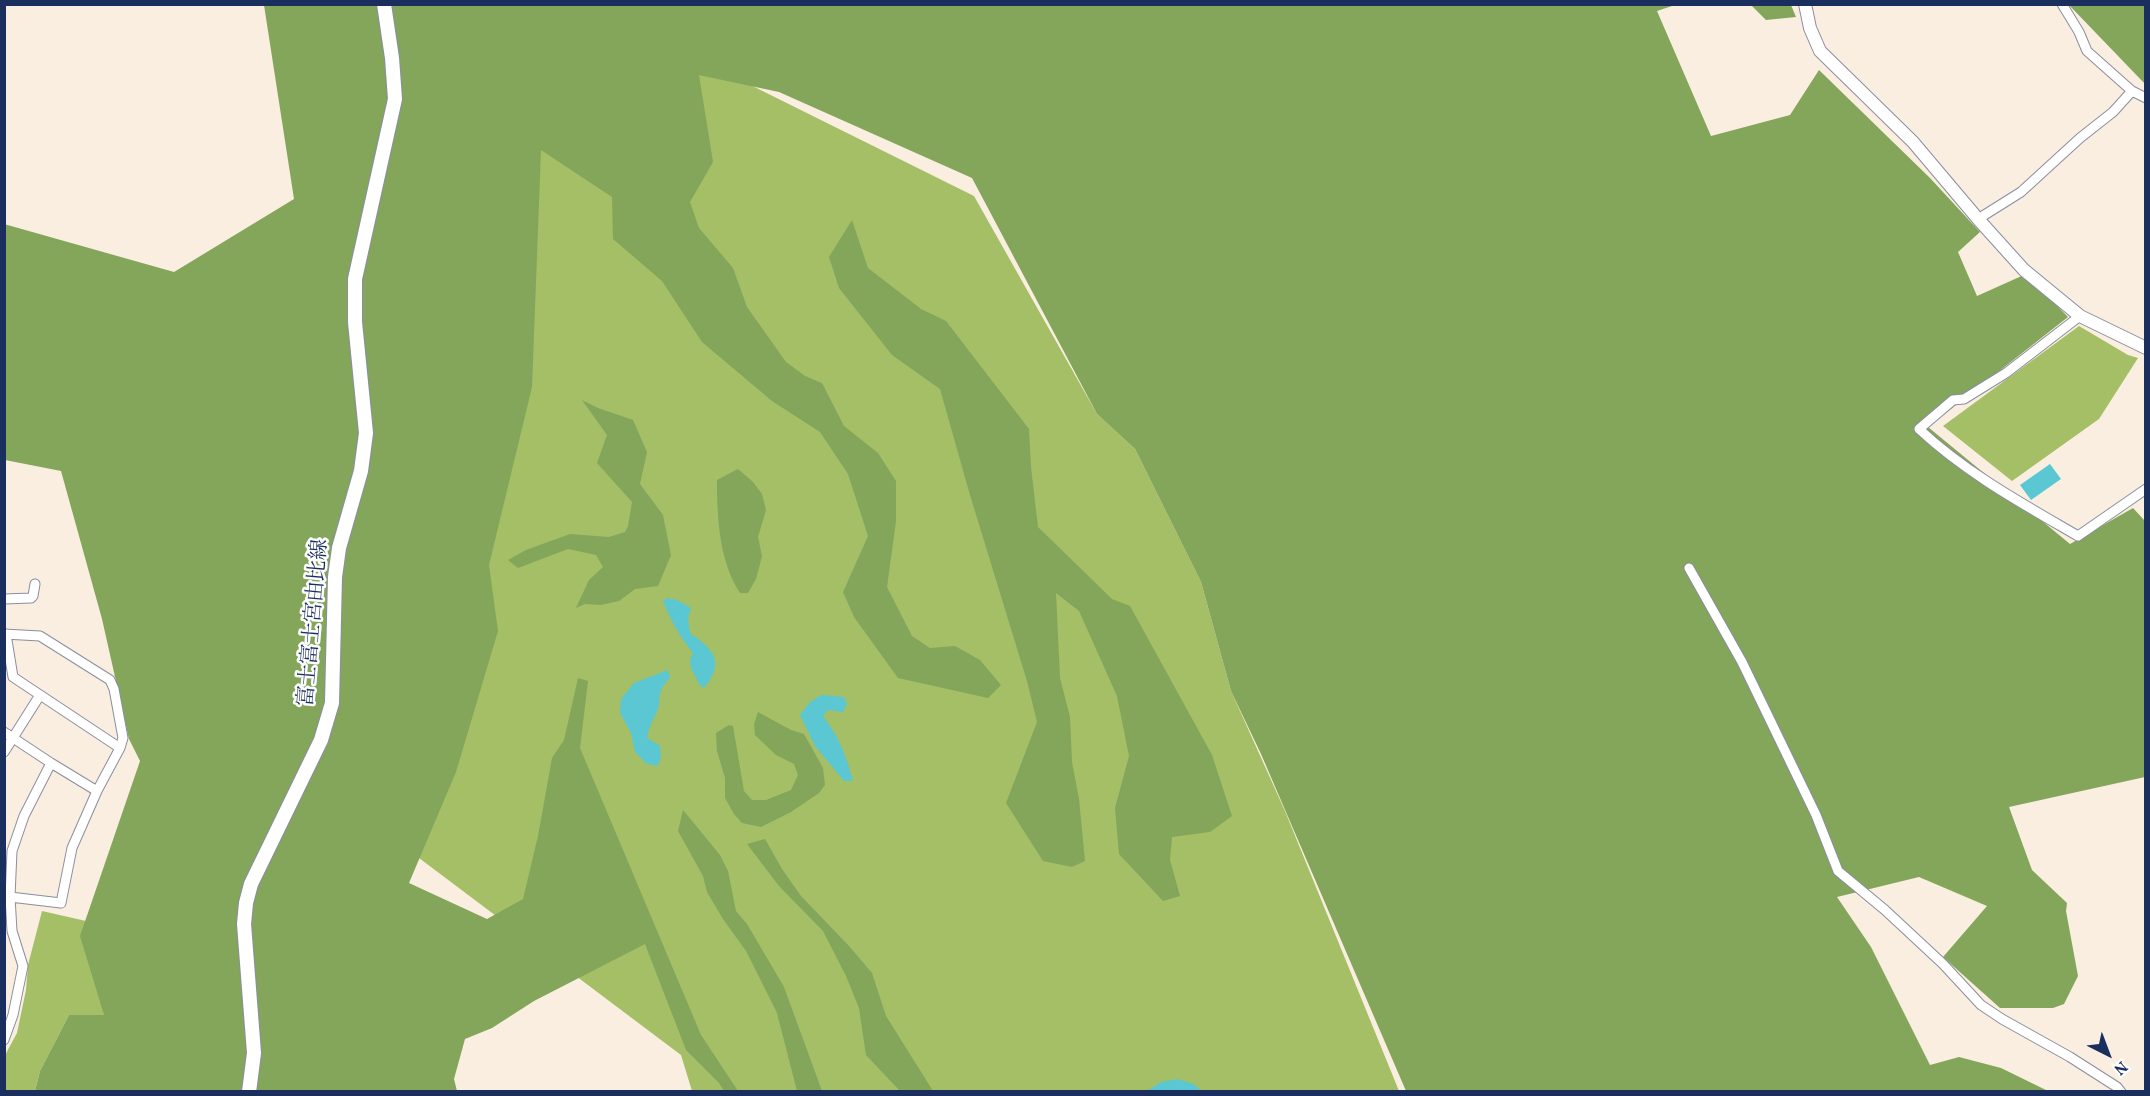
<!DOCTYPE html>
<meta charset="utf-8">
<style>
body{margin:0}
#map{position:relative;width:2150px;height:1096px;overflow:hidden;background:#faeee0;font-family:Vollkorn,serif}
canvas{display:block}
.frame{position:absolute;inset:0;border:6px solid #1b2f5e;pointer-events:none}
.north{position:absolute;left:2078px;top:1024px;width:60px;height:60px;-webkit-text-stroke:4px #fff;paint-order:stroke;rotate:138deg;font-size:16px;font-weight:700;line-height:24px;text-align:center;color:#1b2f5e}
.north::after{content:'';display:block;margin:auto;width:21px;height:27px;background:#1b2f5e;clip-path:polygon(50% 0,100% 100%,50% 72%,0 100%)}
</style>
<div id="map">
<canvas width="2150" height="1096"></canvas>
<div class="frame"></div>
<div class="north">N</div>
</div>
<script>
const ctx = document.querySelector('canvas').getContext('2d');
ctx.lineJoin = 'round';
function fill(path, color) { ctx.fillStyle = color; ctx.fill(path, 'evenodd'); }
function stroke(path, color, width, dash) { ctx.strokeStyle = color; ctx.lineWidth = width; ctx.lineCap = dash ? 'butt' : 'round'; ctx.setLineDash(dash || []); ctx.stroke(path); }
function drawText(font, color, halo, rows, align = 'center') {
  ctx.font = font + ' Vollkorn,"Noto Serif JP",serif'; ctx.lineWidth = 5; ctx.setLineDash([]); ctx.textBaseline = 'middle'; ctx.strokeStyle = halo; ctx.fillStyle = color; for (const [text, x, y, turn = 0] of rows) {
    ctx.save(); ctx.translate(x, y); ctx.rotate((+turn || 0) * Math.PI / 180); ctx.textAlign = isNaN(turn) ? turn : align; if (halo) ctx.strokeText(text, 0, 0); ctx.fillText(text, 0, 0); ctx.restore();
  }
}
fill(new Path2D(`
 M688 54 974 196 1097 414 1135 449 1201 582 1231 691 1285 811 1399 1091H692L681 1055 411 852 535 142Z
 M2079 326 2128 355 2138 358 2099 419 2012 481 1943 426Z
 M42 911 86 921 104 1015H69L40 1071 35 1091H5L4 1057 17 1033 26 990 28 965Z`), '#a4bf66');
fill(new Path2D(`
 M264 5H1675L1657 11 1711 136 1790 115 1819 70 1930 178 1980 232 1958 252 1977 296 2026 274 2068 317 1928 427 2070 544 2133 508 2145 521V777L2009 807 2032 870 2067 903 2066 911 2078 976 2064 1004 2053 1008H2000L1943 957 1987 906 1919 877 1837 897 1871 947 1930 1065 1959 1057 2001 1068 2048 1091H1406L1261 754 1231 691 1201 582 1135 449 1097 414 972 178 779 92 699 75 713 162 690 202 699 228 733 268 747 307 786 362 805 376 822 383 844 426 878 453 896 481V521L887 587 912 636 930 648 955 646 980 660 1001 685 988 698 898 678 854 617 843 592 868 536 848 474 820 432 772 401 702 342 662 281 613 239 612 197 541 150 532 387 489 565 498 631 456 772 409 883 487 919 523 899 538 836 552 758 564 740 578 678 588 681 580 748 701 1035 738 1091H724L719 1083 686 1050 645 944 534 1001 492 1028 465 1039 454 1079 457 1091H35L40 1071 69 1015H104L80 936 140 761 129 739 102 619 61 471 5 460 4 224 174 272 294 199Z
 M1751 5H1791L1796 17 1766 20Z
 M2069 5H2145V84Z
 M852 220 868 268 921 309 946 321 1029 429 1031 467 1038 527 1112 599 1130 606 1212 755 1232 816 1210 832 1172 837 1170 860 1180 896 1163 901 1119 854 1115 808 1129 756 1117 696 1079 611 1056 593 1060 678 1070 717 1072 762 1079 799 1085 861 1072 867 1043 861 1006 803 1037 722 1027 681 970 495 940 389 892 355 839 288 829 257Z
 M582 400 598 408 633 420 647 452 640 484 663 515 671 555 658 586 635 589 619 601 601 605 585 604 576 608 589 580 603 567 596 555 568 549 518 568 508 560 526 550 570 534 609 537 625 532 628 526 632 502 597 463 607 435Z
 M738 469 753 482 762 494 766 510 758 537 762 556 756 579 748 593H740C719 561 717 517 717 480Z
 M758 712 791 730 804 734 823 768 825 785 819 793 791 812 761 827 742 823 734 814 725 798V778L717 751 716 733 729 725 733 726 744 791 752 800H766L791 790 798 775 794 764 776 755 755 735 754 724Z
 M683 810 720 855 728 871 736 911 747 924 784 987 822 1091H797L777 1013 746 951 723 919 707 892 703 876 678 831Z
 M765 839 782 869 801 896 849 946 872 973 886 1016 933 1091H900L866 1055 859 1008 846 976 823 931 779 886 747 844Z`), '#83a65b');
fill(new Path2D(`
 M2050 464 2061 479 2031 500 2020 485Z
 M667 598 677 600 691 608 688 619 690 633C712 649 726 660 705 687H701L691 668 690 660 693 653C680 637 671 621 663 601Z
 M668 670 670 678C654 693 663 701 656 714 651 723 649 728 647 738L660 746 661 756 658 766 647 764 635 752 631 733 620 713 621 699 634 683Z
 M821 695 844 697 847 704 843 712 828 710 823 716C838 735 847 758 853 781H844L815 746 800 715 809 703Z
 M1177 1079 1194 1084 1201 1091H1147L1161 1082Z`), '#5ac7d2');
const street = new Path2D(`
 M2062 4 2079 32 2087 51 2132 91 2146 98
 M1978 219 2021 192 2080 138 2113 112 2132 91
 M2080 316 2006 373 1964 399 1953 400 1919 429C1966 473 2023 504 2078 536L2146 489
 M1689 568 1742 662 1816 815 1838 871 1885 910 1943 964 1981 1005 2002 1019 2070 1057 2117 1087 2121 1092
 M4 599 31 598 33 596 35 584
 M4 634 40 636 110 680 114 689 123 738 120 748 97 791 72 848 61 903 10 897 12 931 23 966 13 1015 4 1040
 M6 634 13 677 120 748
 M4 732 51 763 97 791
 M4 752 40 695
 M10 897 12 851 24 816 51 763`);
const secondary = new Path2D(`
 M1805 4 1810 28 1820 51 1913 142 1978 219 2024 270 2080 316 2146 348`);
const primary = new Path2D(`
 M249 1092 254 1053 244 924 246 903 251 884 321 740 332 703 335 577 339 548 361 471 366 433 355 322V279L395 99 392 58 384 4`);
stroke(street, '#8a8e9f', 11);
stroke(secondary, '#8a8e9f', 14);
stroke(primary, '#8a8e9f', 16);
stroke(street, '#fff', 9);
stroke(secondary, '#fff', 12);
stroke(primary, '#fff', 14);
drawText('21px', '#1b2f5e', '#fff', [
 ["富士富士宮由比線",315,623,-85]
]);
</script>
